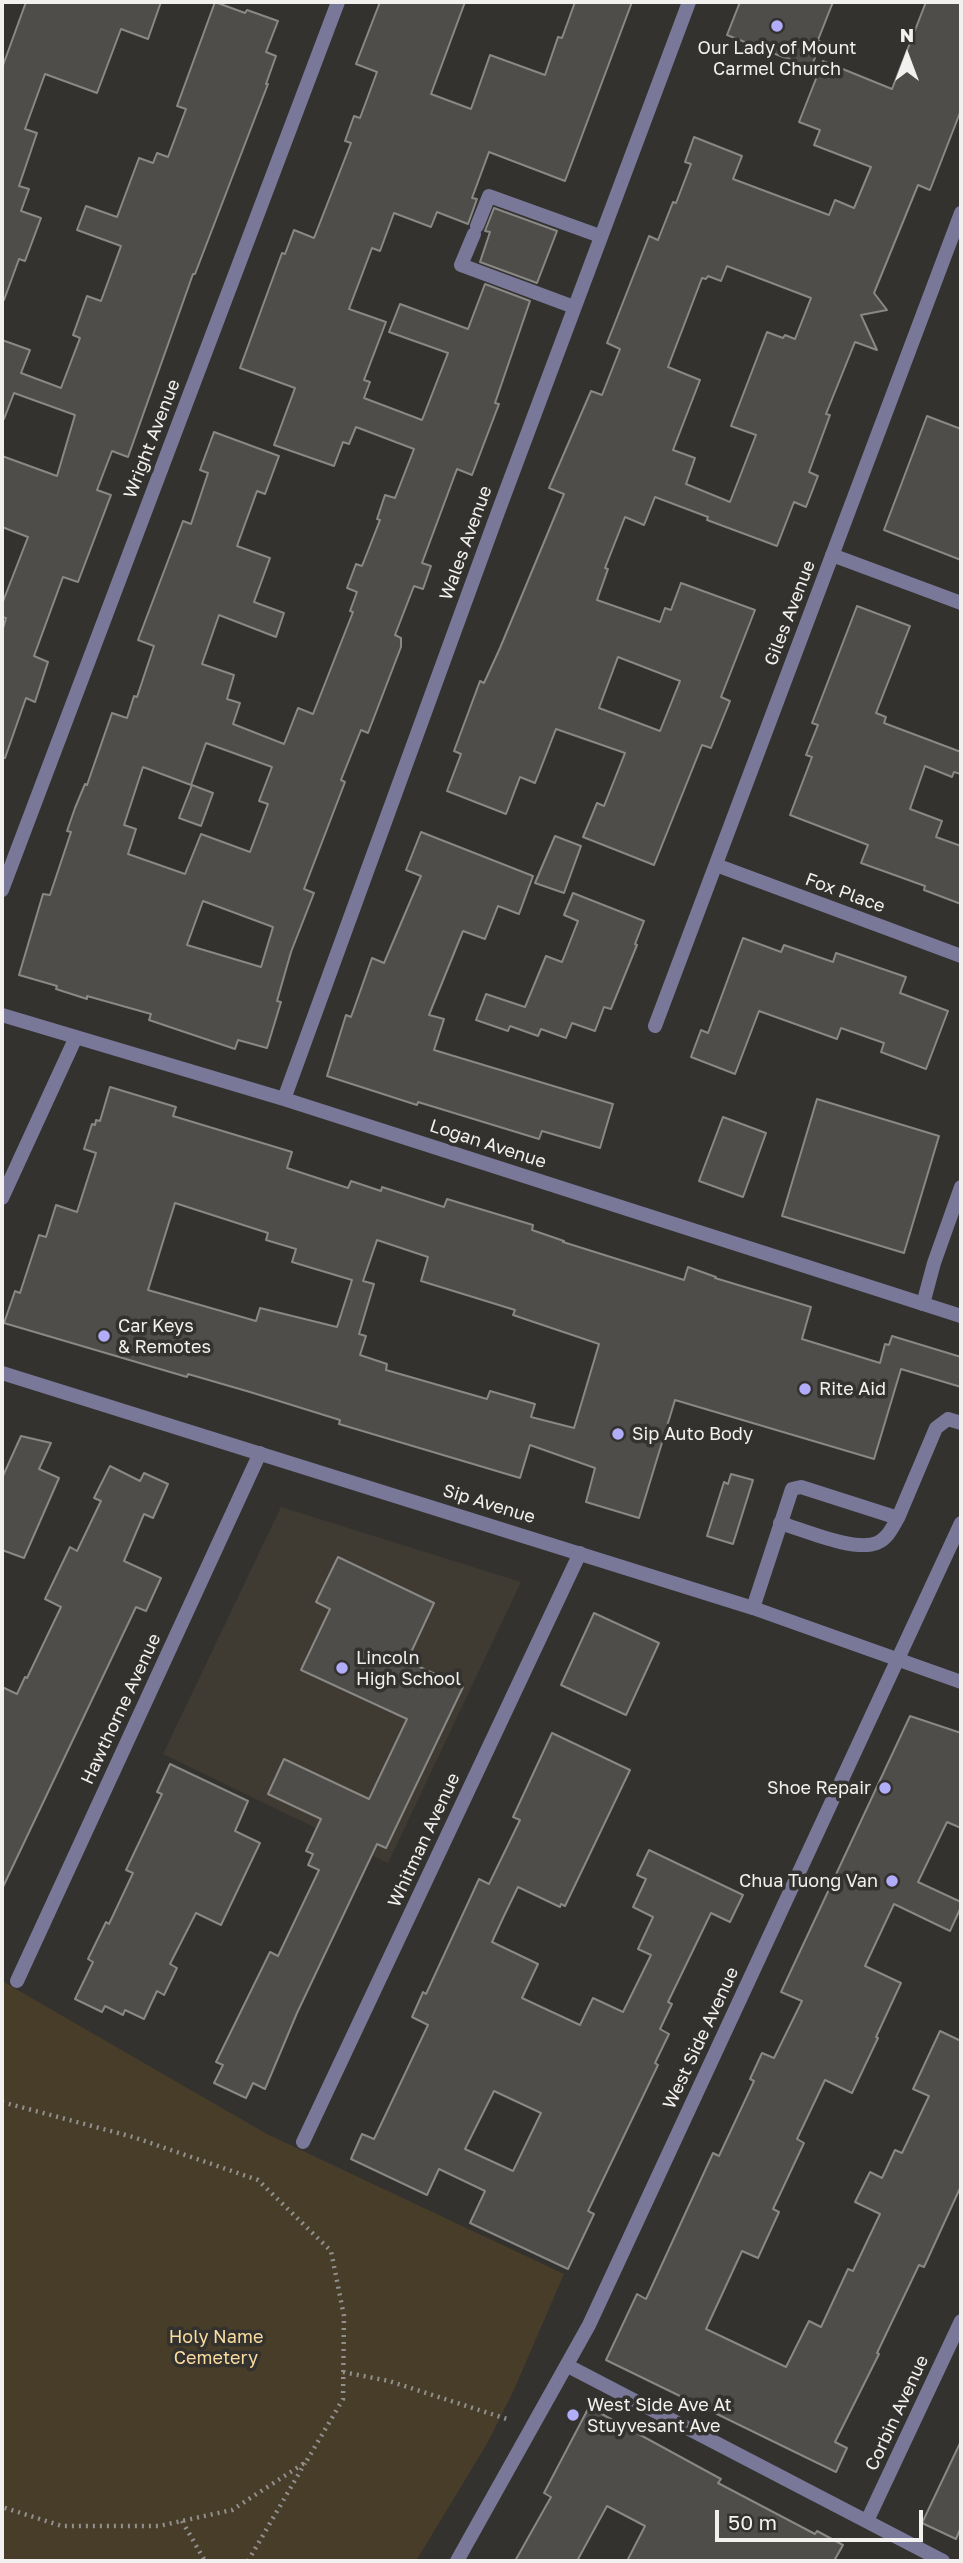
<!DOCTYPE html>
<style>
body{margin:0}
#map{position:relative;width:963px;height:2563px;overflow:hidden;background:#33322f;font-family:"Golos Text",sans-serif}
canvas{display:block}
.frame{position:absolute;inset:0;border:4px solid #f2f1ef;pointer-events:none}
.north{position:absolute;left:872px;top:21px;width:70px;height:70px;-webkit-text-stroke:5px #33322f;paint-order:stroke;rotate:0deg;font-size:19px;font-weight:700;line-height:28px;text-align:center;color:#f2f1ef}
.north::after{content:'';display:block;margin:auto;width:24px;height:32px;background:#f2f1ef;clip-path:polygon(50% 0,100% 100%,50% 72%,0 100%)}
.scale{position:absolute;left:715px;top:2510px;width:208px;height:32px;box-sizing:border-box;border:4px solid #f2f1ef;border-top:0;padding-left:9px;font-size:21px;line-height:24px;white-space:nowrap;color:#f2f1ef;-webkit-text-stroke:5px #33322f;paint-order:stroke}
</style>
<div id="map">
<canvas width="963" height="2563"></canvas>
<div class="frame"></div>
<div class="north">N</div>
<div class="scale">50 m</div>
</div>
<script>
const ctx = document.querySelector('canvas').getContext('2d');
ctx.lineJoin = 'round';
function fill(path, color) { ctx.fillStyle = color; ctx.fill(path, 'evenodd'); }
function stroke(path, color, width, dash) { ctx.strokeStyle = color; ctx.lineWidth = width; ctx.lineCap = dash ? 'butt' : 'round'; ctx.setLineDash(dash || []); ctx.stroke(path); }
function drawText(font, color, halo, rows, align = 'center') {
  ctx.font = font + ' "Golos Text",sans-serif'; ctx.lineWidth = 7; ctx.setLineDash([]); ctx.textBaseline = 'middle'; ctx.strokeStyle = halo; ctx.fillStyle = color; for (const [text, x, y, turn = 0] of rows) {
    ctx.save(); ctx.translate(x, y); ctx.rotate((+turn || 0) * Math.PI / 180); ctx.textAlign = isNaN(turn) ? turn : align; if (halo) ctx.strokeText(text, 0, 0); ctx.fillText(text, 0, 0); ctx.restore();
  }
}
fill(new Path2D(`
 M281 1507 521 1582 388 1863 163 1754Z`), '#3f3b33');
fill(new Path2D(`
 M2 1981 267 2134 564 2274 513 2392 488 2442 416 2561H2Z`), '#473d29');
const building = new Path2D(`
 M26 2H161L148 39 121 29 97 93 45 74 25 129 37 133 19 186 29 189 21 211 41 218 25 261 19 259 4 300H2V68Z
 M215 2 245 13 247 10 278 21 266 52 276 56 266 84H268L195 274H193L128 457 112 451 97 490 111 495 78 582 63 577 34 656 48 662 35 702 26 698 5 758H2V632L6 618 2 617V604L28 537 2 527V456L57 476 75 415 14 393 4 419H2V340L30 350 21 373 61 388 80 338 73 335 87 296 101 301 121 246 77 230 86 206 117 217 139 158 153 163 157 153 168 157 186 109 177 106Z
 M380 2H465L431 94 471 109 490 55 545 75 558 37 562 38 575 2H632L565 181 489 152 472 198 477 199 468 224 437 212 431 227 394 213 380 251 372 248 349 309 386 322 364 380 370 382 364 398 422 420 448 353 389 332 400 304 468 329 485 284 530 301 495 403 499 404 472 475 457 469 422 563 431 566 423 589 414 586 395 635 401 638V647L368 733 361 730 341 780 345 782 304 889 314 893 291 952 277 1001 281 1002 267 1048 238 1040 235 1049 149 1020 151 1014 87 996V999L56 989 57 986 19 975 43 894 50 895 71 832 67 831 75 808 85 784 87 785 112 713 127 718 134 696 137 697 154 646 138 640 183 521 191 524 208 473 200 470 214 432 279 456 265 494 257 491 237 546 270 558 254 602 284 613 276 637 219 615 202 664 234 675 227 699 240 703 233 724 284 744 298 708 313 714 353 612 350 611 357 592 347 588 356 564 362 566 380 520 377 519 385 495 395 498 414 449 356 427 349 444 343 442 334 466 274 445 295 388 240 368 282 253 285 254 294 230 314 238 351 143 345 141 354 116 360 118 377 72 356 64ZM206 743 272 767 259 801 268 804 250 852 201 834 185 874 128 854 136 829 124 825 143 767 191 785ZM203 901 273 927 261 967 187 945Z
 M740 2H833L818 40 821 42 811 68 727 35Z
 M926 2H961V110L930 190 918 185 874 293 887 310 861 315 877 350 855 342 826 414 830 415 809 472 818 476 806 507 794 502 777 546 707 520 708 517 655 497 644 525 625 517 605 568 608 569 597 600 660 622 665 608 671 610 681 583 755 610 721 697 730 701 711 748 702 745 654 865 583 837 597 803 604 806 625 753 556 729 535 783 520 777 506 814 447 791 461 754 454 751 480 681 484 683 500 648 564 494 549 488 591 391 602 395 620 349 607 343 649 236 658 240 673 202 676 203 691 164 685 162 694 137 742 156 733 179 829 215 835 200 854 208 871 167 814 145 820 130 799 122 823 61 892 89ZM727 266 811 298 795 339 785 335 783 338 767 332 731 426 756 435 730 502 686 484 695 458 673 450 700 380 668 367 702 278 706 279 708 276 721 281ZM618 657 680 681 660 731 599 708Z
 M494 208 557 231 537 283 480 262 490 232 485 231Z
 M927 416 961 429V560L884 530Z
 M857 606 910 626 876 713 886 717 884 723 961 752V774L954 772 952 777 925 766 910 809 942 821 936 837 961 846V904L924 890 925 886 861 863 868 845 790 815 812 757 806 755 818 725 812 723Z
 M192 785 213 793 201 826 179 818Z
 M421 832 533 876 519 914 498 906 485 939 463 931 429 1015 444 1019 434 1050 613 1104 600 1148 542 1131 539 1139 418 1102 417 1105 327 1076 346 1015 351 1017 372 958 384 963 421 876 406 870Z
 M555 836 581 846 564 893 535 883Z
 M573 893 644 921 635 944 637 945 611 1009 604 1007 595 1031 572 1023 566 1038 541 1029 538 1036 510 1026 508 1031 476 1020 486 994 525 1007 546 956 562 962 578 921 564 915Z
 M743 938 781 952 784 945 833 962 836 953 906 977 900 993 948 1011 926 1069 881 1052 884 1043 841 1028 837 1039 759 1011 735 1074 691 1057 701 1030 708 1033Z
 M110 1087 176 1107 173 1116 292 1152 287 1168 348 1188 351 1181 381 1191 382 1187 444 1207 447 1199 533 1225 532 1230 564 1241 563 1242 684 1280 688 1267 716 1277 715 1278 811 1307 802 1339 880 1363 885 1344 889 1345 892 1336 961 1357V1387L901 1369 874 1459 675 1400 639 1518 586 1502 595 1468 530 1445 520 1478 339 1424 340 1420 250 1392 188 1374 187 1377 4 1323 15 1291 20 1293 39 1235 46 1237 56 1205 77 1212 96 1153 84 1149 92 1124 95 1125 96 1120 100 1121ZM175 1203 268 1233 266 1240 296 1249 292 1262 352 1280 337 1327 260 1308 256 1321 148 1290ZM377 1240 428 1257 421 1281 515 1310 513 1315 599 1344 574 1428 531 1417 535 1404 490 1391 487 1399 386 1370 387 1364 360 1355 366 1336 359 1334 374 1284 363 1281Z
 M817 1099 939 1136 904 1253 782 1216Z
 M723 1117 766 1133 743 1197 699 1181Z
 M21 1436 51 1443 39 1469 59 1478 24 1558 2 1550V1478Z
 M110 1466 140 1481 144 1473 168 1484 153 1518 144 1514 124 1561 161 1578 146 1611 136 1607 2 1889V1687L17 1694 25 1677 27 1678 61 1607 45 1599 70 1547 77 1551 101 1501 94 1498Z
 M731 1474 753 1480 733 1544 707 1536 724 1482 728 1484Z
 M338 1557 434 1603 407 1661 463 1687 386 1848 377 1844 297 2013 265 2089 253 2083 246 2098 214 2083 223 2065 216 2062 270 1952 278 1956 319 1870 308 1865 313 1854 306 1851 321 1819 268 1794 284 1759 369 1799 407 1719 301 1670 330 1609 316 1602Z
 M594 1613 659 1643 626 1715 561 1685Z
 M910 1716 961 1733V1828L947 1822 918 1882 961 1902V1907L950 1931 894 1904 865 1966 901 1983 876 2037 878 2038 852 2093 825 2080 797 2139 804 2143 773 2209 779 2212 758 2258 742 2251 706 2329 786 2367 809 2321 821 2327 848 2269 853 2271 880 2214 855 2202 870 2172 882 2178 895 2150 902 2153 929 2096 913 2089 940 2031 961 2041V2186L924 2267 919 2265 877 2353 879 2354 835 2442 847 2448 836 2472 606 2360 637 2294 646 2299 713 2153 719 2156 754 2081 750 2079 762 2053 774 2058 802 2001 781 1992Z
 M552 1733 630 1770 565 1906 561 1904 560 1907 518 1887 503 1918 492 1942 538 1964 522 1998 580 2025 593 1998 623 2012 651 1955 638 1949 653 1917 633 1907 646 1879 637 1875 649 1850 743 1895 730 1922 711 1913 668 2002 672 2004 660 2029 669 2034 655 2063 658 2065 588 2211 594 2214 568 2269 470 2223 485 2191 439 2169 427 2195 351 2159 362 2134 374 2139 428 2025 412 2017 423 1992 426 1994 479 1879 489 1884 520 1820 513 1817ZM494 2091 541 2113 513 2171 465 2149Z
 M170 1764 248 1801 235 1831 260 1843 221 1925 196 1913 170 1964 177 1968 164 1995 157 1991 144 2019 125 2010 123 2015 105 2006 102 2012 75 1999 93 1962 88 1959 106 1922 109 1924 133 1873 126 1870 162 1794 157 1792Z
 M589 2407 721 2479 718 2483 815 2534 817 2531 843 2545 834 2561H627L645 2526 607 2506 577 2561H515L551 2497 544 2493Z
 M961 2441V2527L956 2539 922 2523Z`);
fill(building, '#4e4d4a');
stroke(building, '#898885', 2);
stroke(new Path2D(`
 M2 2102 133 2137 258 2180 331 2251 344 2316 343 2399 306 2462 232 2510 159 2526H62L2 2507
 M343 2372 389 2381 507 2419
 M182 2521 205 2561
 M248 2561 305 2463`), '#91908e', 4.5, [2, 5]);
stroke(new Path2D(`
 M477 226 489 196 600 236
 M474 234 461 265 574 307
 M923 1304 934 1263 961 1187
 M780 1523C804 1530 854 1552 877 1543 888 1538 892 1528 898 1518
 M753 1608 792 1489 801 1487 898 1518 936 1428 948 1419 961 1423`), '#797899', 14);
stroke(new Path2D(`
 M832 555 961 603
 M716 865 961 956
 M2 890 338 2
 M2 1015 284 1099 961 1316
 M655 1026 961 213
 M284 1099 498 512 689 2
 M2 1198 76 1037
 M17 1981 260 1453
 M303 2142 580 1553
 M568 2366 943 2561
 M867 2521 961 2321`), '#797899', 14);
stroke(new Path2D(`
 M2 1373 753 1608 961 1682
 M457 2561 589 2325 961 1523`), '#797899', 14);
for (const [x, y, r, color] of [
 [777,26,7,"#b2adf9"],
 [104,1336,7,"#b2adf9"],
 [805,1389,7,"#b2adf9"],
 [618,1434,7,"#b2adf9"],
 [342,1668,7,"#b2adf9"],
 [885,1788,7,"#b2adf9"],
 [892,1881,7,"#b2adf9"],
 [573,2415,7,"#b2adf9"]
]) { const dot = new Path2D(); dot.arc(x, y, r, 0, 2 * Math.PI); ctx.fillStyle = color; ctx.fill(dot); stroke(dot, '#33322f', 2.5); }
drawText('18px', '#f2f1ef', '#33322f', [
 ["Our Lady of Mount",777,48,"center"],
 ["Carmel Church",777,69,"center"],
 ["Car Keys",118,1326],
 ["& Remotes",118,1347],
 ["Rite Aid",819,1389],
 ["Sip Auto Body",632,1434],
 ["Lincoln",356,1658],
 ["High School",356,1679],
 ["Shoe Repair",871,1788,"right"],
 ["Chua Tuong Van",878,1881,"right"],
 ["West Side Ave At",587,2405],
 ["Stuyvesant Ave",587,2426]
], 'left');
drawText('18px', '#f2f1ef', '#33322f', [
 ["Wright Avenue",152,439,-69],
 ["Wales Avenue",466,543,-70],
 ["Giles Avenue",790,613,-69],
 ["Fox Place",845,893,20],
 ["Logan Avenue",488,1144,18],
 ["Sip Avenue",489,1504,17],
 ["Hawthorne Avenue",121,1709,-65],
 ["Whitman Avenue",424,1840,-65],
 ["West Side Avenue",701,2038,-65],
 ["Corbin Avenue",897,2413,-65]
]);
drawText('18px', '#fadca1', '#33322f', [
 ["Holy Name",216,2337],
 ["Cemetery",216,2358]
]);
</script>
